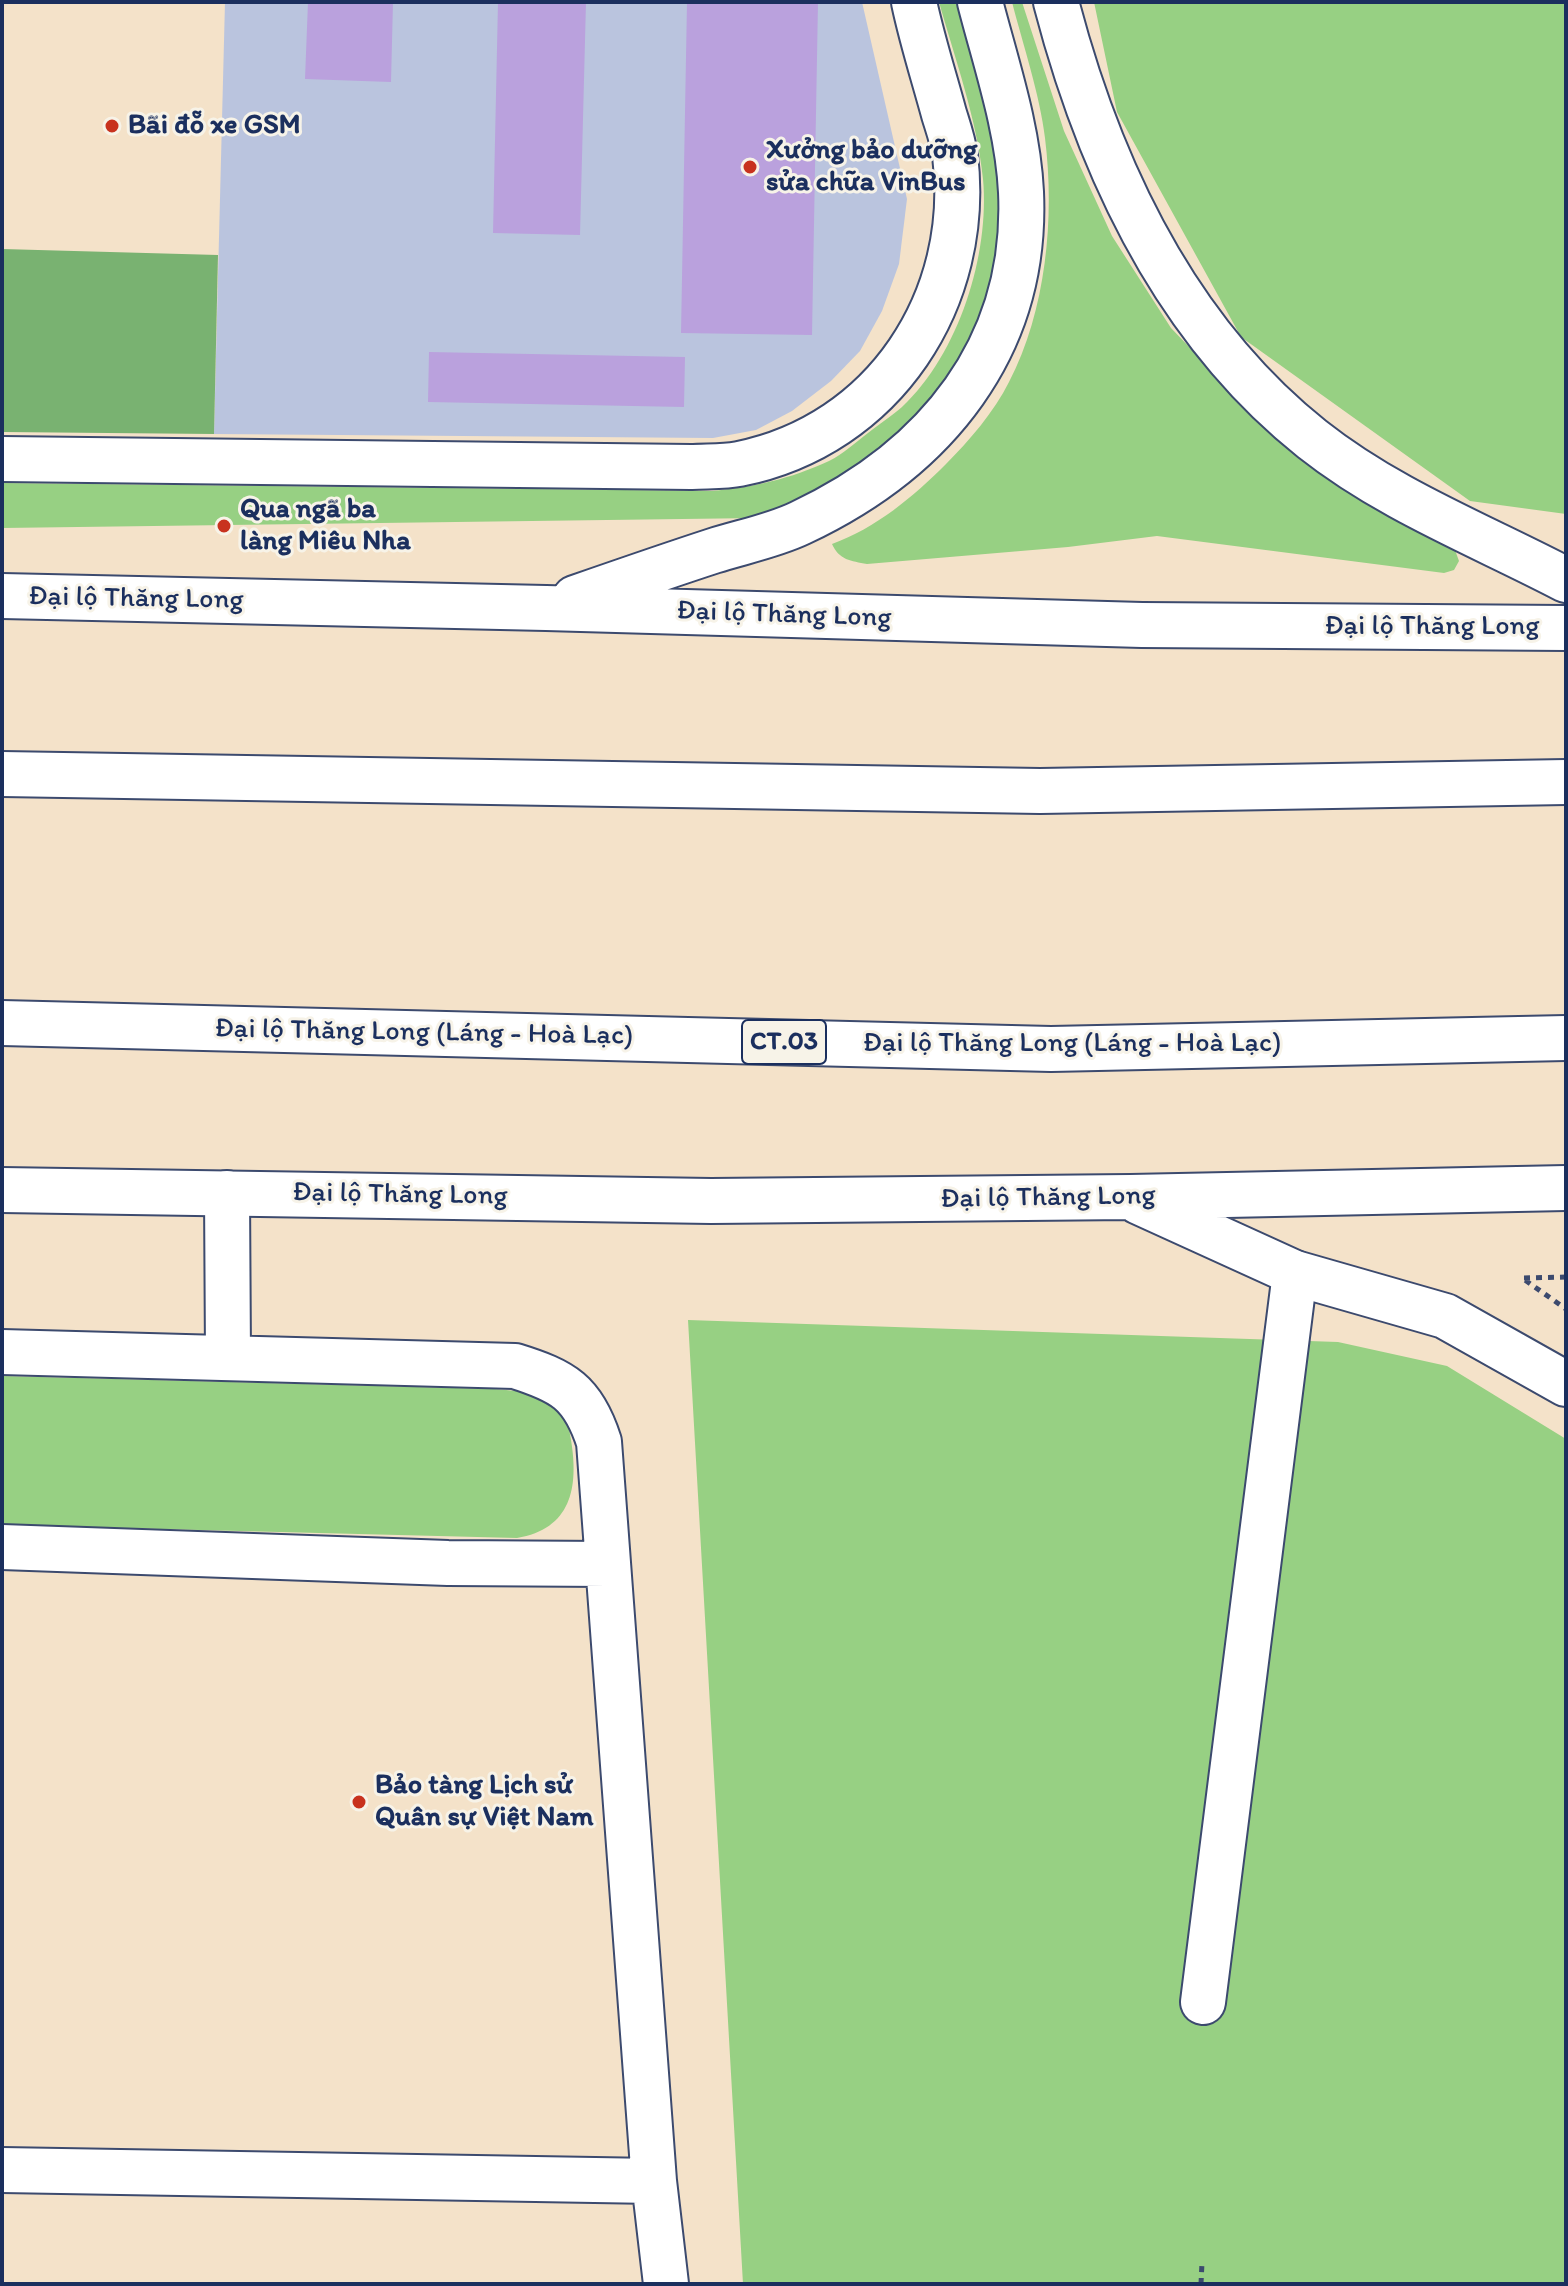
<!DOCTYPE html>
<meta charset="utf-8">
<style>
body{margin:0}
#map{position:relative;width:1568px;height:2286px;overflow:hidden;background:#f4e2c9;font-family:Itim,sans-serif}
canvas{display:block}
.frame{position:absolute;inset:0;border:4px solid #1b2f5e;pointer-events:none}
</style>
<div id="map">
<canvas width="1568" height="2286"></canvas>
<div class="frame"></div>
</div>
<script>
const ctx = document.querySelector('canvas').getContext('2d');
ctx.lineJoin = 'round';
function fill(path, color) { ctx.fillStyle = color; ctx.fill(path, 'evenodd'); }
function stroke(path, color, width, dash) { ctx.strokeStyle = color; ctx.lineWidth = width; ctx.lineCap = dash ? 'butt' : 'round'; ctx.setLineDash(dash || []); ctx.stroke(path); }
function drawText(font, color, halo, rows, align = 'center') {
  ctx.font = font + ' Itim,sans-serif'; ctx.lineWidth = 6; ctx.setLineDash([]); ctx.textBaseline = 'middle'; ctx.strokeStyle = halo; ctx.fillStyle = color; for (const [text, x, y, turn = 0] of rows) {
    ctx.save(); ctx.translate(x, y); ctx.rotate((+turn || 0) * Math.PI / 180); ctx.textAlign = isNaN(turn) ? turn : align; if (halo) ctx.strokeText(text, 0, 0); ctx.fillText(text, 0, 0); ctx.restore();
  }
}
fill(new Path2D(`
 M225 2H862L907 199 899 264 882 311 860 351 831 381 792 411 756 430 713 438 214 434Z`), '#bac4de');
fill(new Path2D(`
 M939 2H961L1004 180 994 298 936 403 855 480 758 518 2 528V483L712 491C754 487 790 479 829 461 843 454 856 442 868 433 879 424 892 416 902 407 959 354 990 254 983 179 977 119 955 59 939 2Z
 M1012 2H1022L1064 131 1112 236 1171 328 1244 404 1370 502 1455 550 1459 561 1454 570 1444 573 1157 536 1068 547 867 564C851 561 839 560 832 544 876 528 913 497 946 464 969 441 994 412 1009 382 1046 311 1055 218 1045 138 1040 95 1023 45 1012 2Z
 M1094 2H1566V514L1470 501 1241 337 1117 112Z
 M688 1320 1338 1342 1447 1366 1566 1439V2284H743Z
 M2 1376 493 1389C516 1391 540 1391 557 1407 567 1416 569 1428 571 1440 579 1488 571 1529 517 1538L2 1525Z`), '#97d083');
fill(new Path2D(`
 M2 249 218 255 214 434 2 432Z`), '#79b271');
fill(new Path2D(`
 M308 2H393L391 82 305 79Z
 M498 2H586L580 235 493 233Z
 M687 2H818L812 335 681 333Z
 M429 352 685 357 684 407 428 402Z`), '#baa1dd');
const minor = new Path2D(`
 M2 459 691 467C707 466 724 467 739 464 884 435 973 299 955 155 953 141 948 127 944 114 934 77 922 40 914 2
 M227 1193 228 1357
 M2 1352 515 1366C563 1381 583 1392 599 1442L654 2181 666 2284
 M2 1547 448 1563 608 1564
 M1203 2002 1295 1273
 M2 2170 654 2181`);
const major = new Path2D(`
 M1056 2C1099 167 1176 331 1312 439 1389 500 1480 535 1566 580
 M2 596 546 608 1142 625 1566 628
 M575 598C621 582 667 566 713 551 741 542 773 536 800 523 936 459 1028 347 1021 192 1018 128 996 64 980 2
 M2 1190 711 1201 1130 1197 1566 1188
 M1139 1202 1295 1273 1445 1316 1566 1384`);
const highway = new Path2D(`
 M2 774 1040 791 1566 782
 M2 1023 1051 1049 1566 1038`);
stroke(minor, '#3c4a6e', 48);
stroke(major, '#3c4a6e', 48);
stroke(highway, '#3c4a6e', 48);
stroke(new Path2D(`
 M1566 1277 1522 1278 1566 1309
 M1201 2284 1202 2262`), '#3c4a6e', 5, [6, 6]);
stroke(minor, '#fff', 44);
stroke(major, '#fff', 44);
stroke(highway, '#fff', 44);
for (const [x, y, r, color] of [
 [112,126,8,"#c8321e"],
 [750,167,8,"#c8321e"],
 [224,526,8,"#c8321e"],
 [359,1802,8,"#c8321e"]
]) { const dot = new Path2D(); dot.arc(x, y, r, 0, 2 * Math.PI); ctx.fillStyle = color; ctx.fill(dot); stroke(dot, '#f7f3e8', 3); }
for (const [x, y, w] of [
 [784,1042,84]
]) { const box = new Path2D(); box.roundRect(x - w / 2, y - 22, w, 44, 6); ctx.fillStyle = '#f7f3e8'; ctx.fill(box); stroke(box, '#1b2f5e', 2); }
drawText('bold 26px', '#1b2f5e', null, [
 ["CT.03",784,1042]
]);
drawText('bold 28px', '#1b2f5e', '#f7f3e8', [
 ["Bãi đỗ xe GSM",128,126],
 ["Xưởng bảo dưỡng",766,151],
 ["sửa chữa VinBus",766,183],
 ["Qua ngã ba",240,510],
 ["làng Miêu Nha",240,542],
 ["Bảo tàng Lịch sử",375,1786],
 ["Quân sự Việt Nam",375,1818]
], 'left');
drawText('28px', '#1b2f5e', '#f7f3e8', [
 ["Đại lộ Thăng Long",136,599,1],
 ["Đại lộ Thăng Long",784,615,2],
 ["Đại lộ Thăng Long",1432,627],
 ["Đại lộ Thăng Long (Láng - Hoà Lạc)",424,1033,1],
 ["Đại lộ Thăng Long (Láng - Hoà Lạc)",1072,1044],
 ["Đại lộ Thăng Long",400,1195,1],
 ["Đại lộ Thăng Long",1048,1198,-1]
]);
</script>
